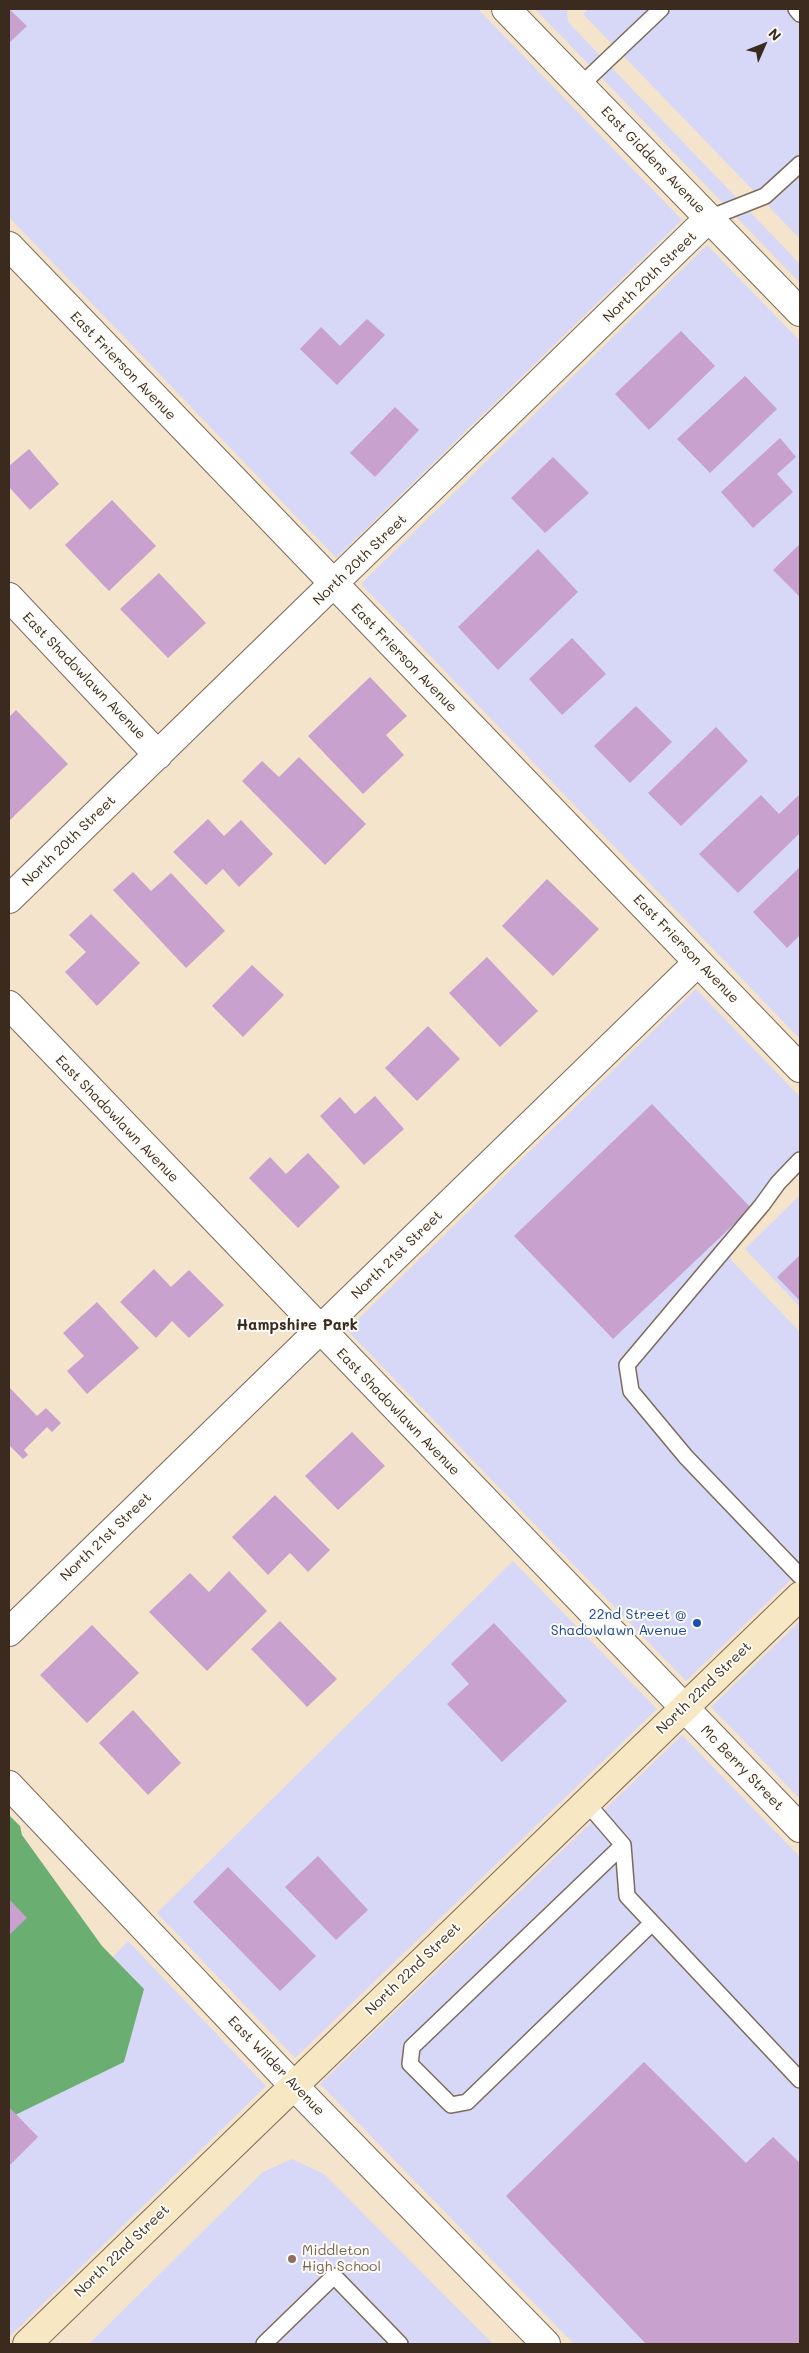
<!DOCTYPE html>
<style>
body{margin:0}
#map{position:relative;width:809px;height:2353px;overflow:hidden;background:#f4e4cb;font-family:Mali,sans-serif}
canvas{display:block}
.frame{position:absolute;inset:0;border:10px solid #3b2a1e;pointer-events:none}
.north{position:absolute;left:739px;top:20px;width:50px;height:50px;-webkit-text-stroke:4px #fdfcf7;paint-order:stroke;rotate:46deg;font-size:14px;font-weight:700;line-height:20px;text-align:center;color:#3b2a1e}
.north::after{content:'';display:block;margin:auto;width:18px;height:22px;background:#3b2a1e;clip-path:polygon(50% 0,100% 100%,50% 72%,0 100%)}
</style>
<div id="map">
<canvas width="809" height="2353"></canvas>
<div class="frame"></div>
<div class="north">N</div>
</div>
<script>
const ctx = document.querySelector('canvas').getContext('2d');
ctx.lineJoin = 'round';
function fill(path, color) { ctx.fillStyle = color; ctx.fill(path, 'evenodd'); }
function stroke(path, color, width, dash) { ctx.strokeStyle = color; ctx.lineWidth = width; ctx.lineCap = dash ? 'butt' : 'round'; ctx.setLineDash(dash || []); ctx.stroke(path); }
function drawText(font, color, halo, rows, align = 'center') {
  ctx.font = font + ' Mali,sans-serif'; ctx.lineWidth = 4; ctx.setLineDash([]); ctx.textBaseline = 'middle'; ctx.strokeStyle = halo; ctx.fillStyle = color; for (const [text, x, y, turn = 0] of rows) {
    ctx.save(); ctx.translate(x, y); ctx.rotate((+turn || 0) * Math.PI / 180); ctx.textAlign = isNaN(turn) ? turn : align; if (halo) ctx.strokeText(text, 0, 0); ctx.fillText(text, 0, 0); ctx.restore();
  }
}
fill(new Path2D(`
 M9 9H478L682 220 336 558 9 217Z
 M535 9H569L567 12 568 22 800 264V283Z
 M588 9H800V239L583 14Z
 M707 245 800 341V1039L361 584Z
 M696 989 800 1097V1173L734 1238 729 1253 732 1261 800 1332V1571L686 1681 347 1330Z
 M800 1195V1307L745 1249Z
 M513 1561 657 1709 295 2058 157 1913Z
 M800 1621V1799L711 1707Z
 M682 1735 800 1857V2344H574L320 2084Z
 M128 1941 266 2086 9 2337V2118L15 2117 144 1989 113 1957Z
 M292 2159 324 2174 493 2344H89L263 2172Z`), '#d7d7f8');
fill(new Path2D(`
 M9 1815 20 1826 22 1835 102 1946 144 1989 124 2062 9 2118Z`), '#6bae72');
fill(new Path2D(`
 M9 9 27 26 9 43Z
 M367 319 385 335 337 385 300 349 321 327 340 346Z
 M681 331 715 366 649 430 615 394Z
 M745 376 777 409 710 473 677 439Z
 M395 407 419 430 375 477 350 453Z
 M780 438 796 457 777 474 793 492 753 528 721 492Z
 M29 449 59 484 30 510 9 487V466Z
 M553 457 589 493 545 533 511 498Z
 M112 500 156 546 109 591 65 545Z
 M800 544V597L773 570Z
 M538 549 578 592 498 670 458 627Z
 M159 573 206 623 168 658 120 609Z
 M572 638 606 674 562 715 529 679Z
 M370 677 407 716 386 735 404 755 363 794 308 736Z
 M636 706 672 742 630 783 594 746Z
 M16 710 68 764 9 821V717Z
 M716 727 748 761 681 826 648 793Z
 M299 757 366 824 325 865 242 781 262 761 279 777Z
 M800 794V833L738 893 699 854 761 795 779 814Z
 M208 819 224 836 241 820 273 854 239 887 223 869 206 885 173 852Z
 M800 867V935L787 948 753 912Z
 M133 872 151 891 171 873 225 931 186 968 113 890Z
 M547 879 599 929 553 976 502 926Z
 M91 914 140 963 97 1006 65 972 86 952 69 935Z
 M487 957 538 1011 500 1047 449 993Z
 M252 965 284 995 243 1037 212 1006Z
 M428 1026 460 1059 417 1101 385 1068Z
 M375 1096 404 1129 364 1165 320 1116 340 1097 355 1114Z
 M652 1104 751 1208 613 1339 514 1236Z
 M308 1153 340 1187 298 1228 249 1178 270 1157 286 1174Z
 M800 1255V1301L777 1277Z
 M154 1269 171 1287 189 1270 224 1305 189 1338 172 1321 156 1338 120 1302Z
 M97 1302 139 1348 87 1394 67 1371 84 1356 63 1333Z
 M9 1387 37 1416 46 1408 61 1423 52 1432 47 1427 24 1450 28 1455 23 1459 9 1445Z
 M352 1432 385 1466 338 1510 305 1476Z
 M275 1495 330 1550 308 1572 290 1553 268 1575 232 1537Z
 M229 1571 267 1611 207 1671 149 1612 190 1573 209 1592Z
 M280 1621 337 1679 307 1707 251 1649Z
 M494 1623 567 1701 502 1762 447 1704 469 1684 451 1664Z
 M92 1625 139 1673 87 1723 40 1675Z
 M133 1710 181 1763 148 1795 99 1743Z
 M318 1856 368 1910 336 1940 285 1887Z
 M228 1867 316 1956 280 1991 193 1902Z
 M9 1899 27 1918 9 1935Z
 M644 2062 746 2163 773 2137 800 2163V2344H646L506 2196Z
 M9 2107 38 2137 9 2166Z`), '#c9a1ce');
const service = new Path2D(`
 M796 9 800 14
 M581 85 661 9
 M709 218 765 196 800 164
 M800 1160 778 1183 762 1205 627 1365 631 1391 686 1457 800 1576
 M586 1802 623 1845 627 1896 800 2080
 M623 1845 412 2047 410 2064 451 2105 467 2102 652 1923
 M264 2344 334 2276 400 2344`);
const minor = new Path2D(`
 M506 9 800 312
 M9 246 800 1068
 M9 597 158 755
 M9 899 709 218
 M9 1005 800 1828
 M9 1632 698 962
 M9 1785 293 2085 546 2344`);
const secondary = new Path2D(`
 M27 2344 800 1596`);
stroke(service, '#7c6b5b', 18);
stroke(minor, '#7c6b5b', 30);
stroke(secondary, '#7c6b5b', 30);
stroke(service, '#fff', 15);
stroke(minor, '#fff', 28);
stroke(secondary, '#f7e8c3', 28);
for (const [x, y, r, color] of [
 [697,1623,5,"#1a4fb4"],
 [292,2259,5,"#8d6e63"]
]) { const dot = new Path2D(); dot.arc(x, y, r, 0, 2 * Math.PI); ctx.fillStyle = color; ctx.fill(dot); stroke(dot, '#fdfcf7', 2); }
drawText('14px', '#3b2a1e', '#fdfcf7', [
 ["East Giddens Avenue",653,160,46],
 ["North 20th Street",650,277,-44],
 ["East Frierson Avenue",123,366,46],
 ["North 20th Street",360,560,-44],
 ["East Frierson Avenue",404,658,46],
 ["East Shadowlawn Avenue",84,676,46],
 ["North 20th Street",69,841,-44],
 ["East Frierson Avenue",686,949,46],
 ["East Shadowlawn Avenue",117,1119,46],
 ["North 21st Street",397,1255,-44],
 ["East Shadowlawn Avenue",398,1412,46],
 ["North 21st Street",106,1537,-44],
 ["North 22nd Street",704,1688,-44],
 ["Mc Berry Street",742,1768,46],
 ["North 22nd Street",413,1969,-44],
 ["East Wilder Avenue",276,2066,46],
 ["North 22nd Street",122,2251,-44]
]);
drawText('14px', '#164399', '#fdfcf7', [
 ["22nd Street @",687,1615],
 ["Shadowlawn Avenue",687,1631]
], 'right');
drawText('14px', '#785e54', '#fdfcf7', [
 ["Middleton",302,2251],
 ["High School",302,2267]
], 'left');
drawText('bold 15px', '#3b2a1e', '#fdfcf7', [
 ["Hampshire Park",297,1325]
]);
</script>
